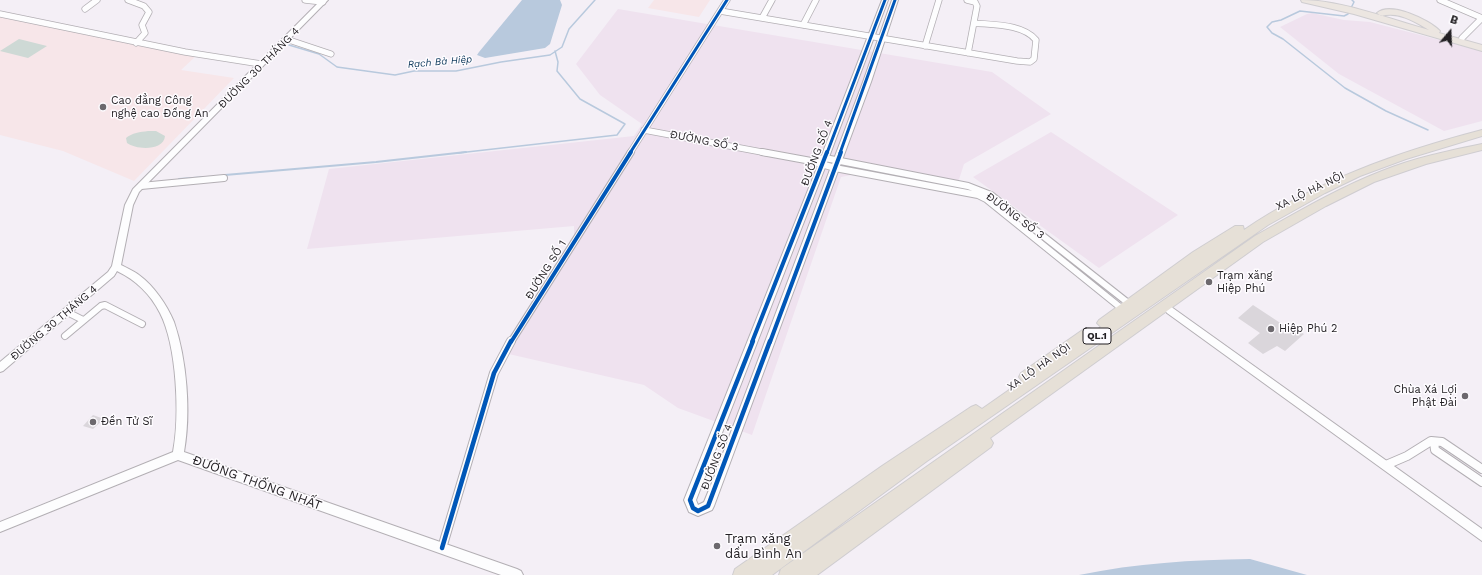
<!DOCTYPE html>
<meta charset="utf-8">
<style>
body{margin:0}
#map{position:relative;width:1482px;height:575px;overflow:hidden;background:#f4eff6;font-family:"Work Sans",sans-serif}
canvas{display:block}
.north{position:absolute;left:1430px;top:12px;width:40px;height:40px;-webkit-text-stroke:3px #fefcff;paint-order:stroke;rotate:19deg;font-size:11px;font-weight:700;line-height:16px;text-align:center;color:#221f23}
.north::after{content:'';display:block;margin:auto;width:14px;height:18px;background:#221f23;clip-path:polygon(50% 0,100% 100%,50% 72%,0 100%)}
</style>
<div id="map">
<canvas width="1482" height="575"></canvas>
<div class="north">B</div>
</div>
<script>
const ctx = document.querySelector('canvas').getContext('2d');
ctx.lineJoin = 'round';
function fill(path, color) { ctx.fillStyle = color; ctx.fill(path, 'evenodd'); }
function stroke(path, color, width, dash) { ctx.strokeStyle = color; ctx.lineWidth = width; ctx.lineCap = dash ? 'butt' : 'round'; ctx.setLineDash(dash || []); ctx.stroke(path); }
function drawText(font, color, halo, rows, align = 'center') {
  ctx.font = font + ' "Work Sans",sans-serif'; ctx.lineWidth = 3; ctx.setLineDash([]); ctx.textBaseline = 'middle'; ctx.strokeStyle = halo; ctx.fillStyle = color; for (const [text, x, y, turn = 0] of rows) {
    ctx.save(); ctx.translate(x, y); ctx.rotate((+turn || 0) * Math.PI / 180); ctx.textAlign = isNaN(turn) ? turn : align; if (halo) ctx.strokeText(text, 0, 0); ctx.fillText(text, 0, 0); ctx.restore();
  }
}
fill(new Path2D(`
 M618 9 992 72 1051 114 964 164 955 192 856 174 841 177 752 435 678 408 644 385 500 352 574 237V226L307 249 329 169 634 136 642 124 600 95 576 64Z
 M1312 13 1344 20 1370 22 1482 51V121L1444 131 1339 74 1280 27 1307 14Z
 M1051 132 1178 215 1099 268 973 177Z`), '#efe2ef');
fill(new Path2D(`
 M654 0H710L699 17 648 8Z
 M0 14 196 56 181 70 234 78 134 181 63 151 0 135Z`), '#f7e6e9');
fill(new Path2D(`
 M19 39 47 46 28 58 0 51Z
 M148 131H156L165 136C164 151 136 150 127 143L126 138C132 133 140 132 148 131Z`), '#ced9d5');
fill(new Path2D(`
 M522 0H560L562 5 550 44 545 48 485 58 477 55 479 52Z
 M1250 559 1307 575H1079C1137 563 1191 560 1250 559Z`), '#b8c9dd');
stroke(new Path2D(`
 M1352 0 1354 2 1348 14 1344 16 1300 11 1281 20 1272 22 1267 27 1272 33 1283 39 1345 88 1386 111 1428 130
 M289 45 319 54 337 67 395 75 414 71H456L501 62 550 55 562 47 569 29 595 0
 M458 153 617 135 625 124 580 99 557 71 558 62 555 51`), '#b8c9dd', 1.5);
stroke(new Path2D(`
 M225 175 376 162 466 152
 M179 179 206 177`), '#b8c9dd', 2);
fill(new Path2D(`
 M1253 305 1291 330 1293 328 1304 334 1285 351 1277 346 1263 354 1248 343 1260 333 1238 318Z
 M93 415 104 419 93 429 83 426Z`), '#dad6db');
const minorFar2 = new Path2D(`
 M128 0 144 6 149 12 142 25 145 33 136 43
 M305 0 323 2
 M967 0 975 2 977 6 968 53
 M1440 0 1482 18
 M85 9 97 0
 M720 11 1017 61 1030 62 1034 59 1036 40C1023 24 993 25 974 23
 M0 14 185 52 261 64
 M762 18 772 0
 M803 25 816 0
 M1462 38 1482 18
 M286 39 331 54
 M925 46 939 0
 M644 130 767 153
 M630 153 727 0`);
const minorFar1 = new Path2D(`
 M762 152 811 161 835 168 978 195 986 199 1126 312
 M819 159 825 158 968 186 991 195 1132 306
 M141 186 224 178
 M67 312 83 320
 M65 336 101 306 105 305 142 324
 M511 342 631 152`);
const minor = new Path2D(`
 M1434 442 1435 450 1482 482
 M1386 465 1407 456 1431 441 1442 442 1482 469
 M442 548 494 373 511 341`);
const tertiary = new Path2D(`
 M321 0H328L139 192 133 205 121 265C127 268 134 271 139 275 154 286 167 305 174 322 187 360 191 413 184 452L517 569 521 571 523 575H501L178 460 0 532V522L173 452C180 416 177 346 160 313 151 295 136 280 117 271L114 276 3 371 0 372V362L108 272 112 266 125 205 133 189Z
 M882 0H888L826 165 696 500 698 505 704 502 711 485 863 82 892 0H898L871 82 714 506 712 510 698 516 689 512 684 500 818 165Z
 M1170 306 1482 529V541L1167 313 1165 310 1167 307Z`);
const primary = new Path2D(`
 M1301 0C1341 0 1390 19 1429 30 1414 21 1398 11 1381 16L1377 13C1390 1 1430 20 1440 31L1439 33 1482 45V51L1354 14 1302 2Z`);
const trunk = new Path2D(`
 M1482 130V136L1406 159 1360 176 1325 193 1268 225 927 461 772 575H733L735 569 882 466 971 407 976 405 982 409 1022 381 1019 377 1021 373 1084 329 1088 328 1092 329 1094 332 1101 327 1097 323 1099 320 1193 252 1235 226H1243L1244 230C1316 181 1398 152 1482 130Z
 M1482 144V150L1426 164 1374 182 1326 206 1263 242 990 438 993 443 991 447 817 575H779L781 569 1255 236C1296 213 1338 188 1382 171 1414 158 1448 151 1482 144Z`);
stroke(minorFar2, '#b3afb4', 7);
stroke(minorFar1, '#b3afb4', 8);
stroke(minor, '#b3afb4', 10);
stroke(tertiary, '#b3afb4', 2);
stroke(primary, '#cfcdd0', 2);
stroke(trunk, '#cfcdd0', 2);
stroke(minorFar2, '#fdfdfe', 5.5);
stroke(minorFar1, '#fdfdfe', 6);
stroke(minor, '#fdfdfe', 8);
fill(tertiary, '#fdfdfe');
fill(primary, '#ece6e1');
fill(trunk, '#e6e0d7');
stroke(new Path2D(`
 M630 153 727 0
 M827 153 885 0
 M840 153 895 0`), '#0057b8', 3);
stroke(new Path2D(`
 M511 342 631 152
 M752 342 827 152
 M770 342 841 152`), '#0057b8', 4);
stroke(new Path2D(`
 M753 341 690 500 693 508 698 511 708 506 770 341
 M442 548 494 373 511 341`), '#0057b8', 4.5);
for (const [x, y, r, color] of [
 [103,107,4,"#6c686d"],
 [1209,282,4,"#6c686d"],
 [1271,329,4,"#6c686d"],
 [1465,396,4,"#6c686d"],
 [93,422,4,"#6c686d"],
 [717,546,4,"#6c686d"]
]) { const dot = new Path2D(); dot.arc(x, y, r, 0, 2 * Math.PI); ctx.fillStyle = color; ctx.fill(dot); stroke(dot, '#fefcff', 1.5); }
drawText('italic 10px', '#083558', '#fefcff', [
 ["Rạch Bà Hiệp",440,62,-5]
]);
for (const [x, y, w] of [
 [1097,336,28]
]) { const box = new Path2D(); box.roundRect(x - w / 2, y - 8, w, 16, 3); ctx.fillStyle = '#fefcff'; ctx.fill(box); stroke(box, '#221f23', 1); }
drawText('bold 10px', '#221f23', null, [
 ["QL.1",1097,336]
]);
drawText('11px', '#221f23', '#fefcff', [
 ["ĐƯỜNG 30 THÁNG 4",259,68,-45],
 ["ĐƯỜNG SỐ 3",704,141,11],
 ["ĐƯỜNG SỐ 4",817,153,-69],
 ["XA LỘ HÀ NỘI",1310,191,-26],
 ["ĐƯỜNG SỐ 3",1015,216,37],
 ["ĐƯỜNG SỐ 1",546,270,-58],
 ["ĐƯỜNG 30 THÁNG 4",54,323,-40],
 ["XA LỘ HÀ NỘI",1039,367,-35],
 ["ĐƯỜNG SỐ 4",717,457,-69]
]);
drawText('11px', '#221f23', '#fefcff', [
 ["Cao đẳng Công",111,101],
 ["nghệ cao Đồng An",111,114],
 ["Trạm xăng",1217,276],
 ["Hiệp Phú",1217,289],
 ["Hiệp Phú 2",1279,329],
 ["Chùa Xá Lợi",1457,390,"right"],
 ["Phật Đài",1457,403,"right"],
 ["Đền Tử Sĩ",101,422]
], 'left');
drawText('13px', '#221f23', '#fefcff', [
 ["ĐƯỜNG THỐNG NHẤT",257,483,20]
]);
drawText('13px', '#221f23', '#fefcff', [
 ["Trạm xăng",725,539],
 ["dầu Bình An",725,554]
], 'left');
</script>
